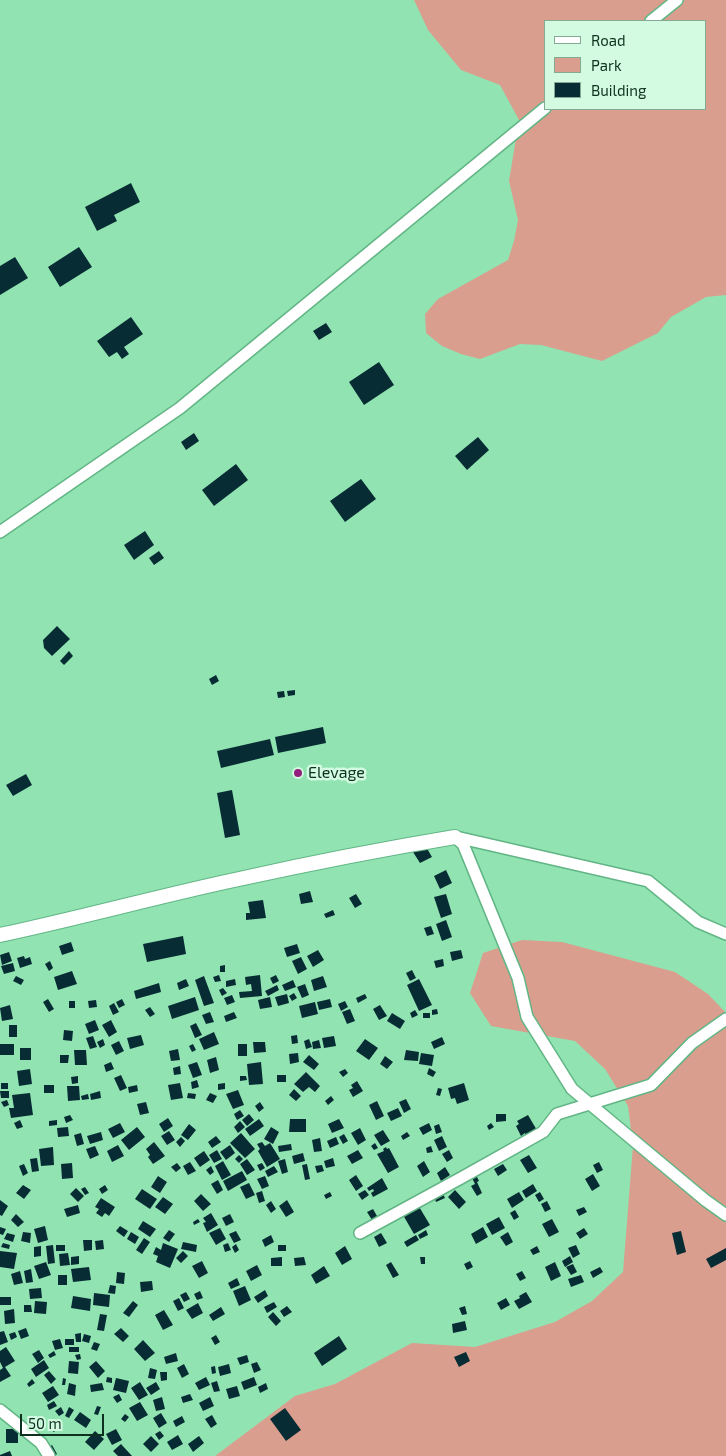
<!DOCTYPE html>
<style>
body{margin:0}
#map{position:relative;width:726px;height:1456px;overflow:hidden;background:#91e4b2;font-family:"Exo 2",sans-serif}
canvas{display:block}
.legend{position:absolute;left:544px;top:20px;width:162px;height:90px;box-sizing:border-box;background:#d3fbe1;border:1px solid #84aa93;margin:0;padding:6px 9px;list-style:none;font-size:15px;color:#0d311e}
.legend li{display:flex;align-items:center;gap:10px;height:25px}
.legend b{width:25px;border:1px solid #84aa93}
.scale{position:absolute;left:20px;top:1414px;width:84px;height:22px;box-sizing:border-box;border:2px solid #0d311e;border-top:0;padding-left:6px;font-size:15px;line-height:18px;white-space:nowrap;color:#0d311e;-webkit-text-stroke:4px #d3fbe1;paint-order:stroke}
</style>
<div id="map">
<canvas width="726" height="1456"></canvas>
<ul class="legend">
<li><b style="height:6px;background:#fff"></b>Road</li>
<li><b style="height:14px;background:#d99e8e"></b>Park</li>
<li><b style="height:14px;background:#082c34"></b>Building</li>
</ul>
<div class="scale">50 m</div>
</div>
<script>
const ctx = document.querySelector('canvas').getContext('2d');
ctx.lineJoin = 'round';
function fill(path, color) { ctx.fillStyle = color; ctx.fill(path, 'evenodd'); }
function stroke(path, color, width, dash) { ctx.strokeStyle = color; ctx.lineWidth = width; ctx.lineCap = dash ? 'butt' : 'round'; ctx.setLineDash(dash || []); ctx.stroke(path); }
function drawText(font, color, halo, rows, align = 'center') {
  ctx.font = font + ' "Exo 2",sans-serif'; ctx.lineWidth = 5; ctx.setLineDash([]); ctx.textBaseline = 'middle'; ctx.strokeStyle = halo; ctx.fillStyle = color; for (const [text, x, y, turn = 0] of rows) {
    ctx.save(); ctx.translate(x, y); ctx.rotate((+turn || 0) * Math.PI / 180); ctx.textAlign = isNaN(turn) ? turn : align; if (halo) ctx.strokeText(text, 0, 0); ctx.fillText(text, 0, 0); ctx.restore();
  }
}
fill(new Path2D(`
 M414 0H726V295L706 297 671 317 658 333 602 361 541 345 520 344 480 359 461 354 442 346 426 333 425 314 438 299 508 260 514 241 518 220 509 181 519 120 500 85 461 70 428 30ZM545 21H705V109H545Z
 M522 940 562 942 675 972 708 994 726 1013V1456H215L295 1396 335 1384 412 1343 475 1347 555 1322 592 1301 623 1272 633 1146 628 1106 605 1069 575 1041 491 1026 470 993 483 953Z`), '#d99e8e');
fill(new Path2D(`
 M131 183 140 202 114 215 117 221 97 231 85 207Z
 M79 247 92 267 60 287 48 267Z
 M15 257 28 278 0 295V266Z
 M131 317 143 334 124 347 129 354 122 359 117 352 109 357 97 341Z
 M326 323 332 332 319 340 313 331Z
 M379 362 394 385 364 405 349 382Z
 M194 433 199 441 186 450 181 442Z
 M478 437 489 450 467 470 455 456Z
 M236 464 248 480 214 506 202 490Z
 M361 479 376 499 345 522 330 501Z
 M145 531 154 545 134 560 124 545Z
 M159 551 164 558 154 565 149 558Z
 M57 626 70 639 52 656 44 648 43 640Z
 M69 651 73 656 64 665 60 661Z
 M216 675 219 681 212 685 209 679Z
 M295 690V695L288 696 287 691Z
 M284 691 285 697 278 698 277 692Z
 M323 727 326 743 278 753 275 737Z
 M270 739 274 755 221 768 217 751Z
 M26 774 32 785 13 796 6 785Z
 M232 790 240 835 225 838 217 793Z
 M425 845 432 857 420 863 413 852Z
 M446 870 452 883 440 889 434 876Z
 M310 891 313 902 301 904 299 894Z
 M356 894 362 904 355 908 349 898Z
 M446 894 452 914 441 918 434 897Z
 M263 900 266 918 246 920V913H250L248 902Z
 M333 910 335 915 326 918 324 914Z
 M446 920 452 937 442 941 436 924Z
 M431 926 434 934 427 936 424 928Z
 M183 936 186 954 147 962 143 944Z
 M71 942 74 951 62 955 59 946Z
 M297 944 300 953 287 957 284 948Z
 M318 950 324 960 313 967 307 956Z
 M461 950 463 958 452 961 450 952Z
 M9 952 12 961 2 965 0 955Z
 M24 956 25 959 30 957 32 964 20 968 17 958Z
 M301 957 307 969 298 974 292 961Z
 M443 959 444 966 436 968 434 961Z
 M50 961 53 968 49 971 45 964Z
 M13 963 15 971 4 974 1 966Z
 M225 965V972H220V966Z
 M412 970 416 978 410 981 406 973Z
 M72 971 77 984 58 990 54 977Z
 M219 975 221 981 215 982 213 977Z
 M260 975 262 996 240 998 239 992 252 991 251 984 246 985 245 977Z
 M276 975 279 981 273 984 270 978Z
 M16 976 24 980 21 985 13 981Z
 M204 976 214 1003 204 1006 195 980Z
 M323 976 327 987 314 991 311 980Z
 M186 979 189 986 179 990 177 983Z
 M235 979 236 985 226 987V981Z
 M419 979 432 1005 419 1011 407 985Z
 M293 980 296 987 285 991 282 985Z
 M159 983 161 992 136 999 134 991Z
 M305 984 309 995 302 998 297 987Z
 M277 985 279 990 268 996 265 991Z
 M223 988 227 993 222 996 219 990Z
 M294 993 297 998 292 1001 289 996Z
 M287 994 289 1003 278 1006 275 997Z
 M365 994 367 998 358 1003 356 998Z
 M232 995 235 1002 227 1005 224 998Z
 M195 997 199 1010 172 1019 168 1006Z
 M270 997 272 1007 260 1009 258 1000Z
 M48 999 54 1009 49 1012 43 1002Z
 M122 999 125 1005 119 1008 116 1002Z
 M330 999 332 1007 319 1010 317 1002Z
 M96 1000 97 1007 89 1008 88 1001Z
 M69 1001H75V1008H69Z
 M345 1001 348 1007 341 1011 338 1004Z
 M315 1002 318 1014 302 1018 299 1006Z
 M114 1003 119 1012 113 1015 109 1006Z
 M10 1005 13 1019 2 1021 0 1008Z
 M380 1005 387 1016 379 1020 373 1009Z
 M150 1007 155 1014 150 1017 145 1010Z
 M350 1009 355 1021 347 1024 342 1012Z
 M437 1009 438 1014 432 1015V1010Z
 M415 1010 418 1015 412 1018 410 1013Z
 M210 1012 214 1022 206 1024 202 1015Z
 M234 1012 237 1018 226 1022 224 1016Z
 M392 1013 405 1021 400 1029 387 1021Z
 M423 1013H430V1018H423Z
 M95 1020 99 1030 89 1034 85 1024Z
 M111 1020 117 1032 109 1037 102 1025Z
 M196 1023 202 1035 195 1038 190 1026Z
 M9 1025H17V1037H9Z
 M64 1030 73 1031 72 1041 63 1040Z
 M214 1032 219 1044 204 1050 199 1039Z
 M141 1035 144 1045 130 1049 127 1038Z
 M297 1035 298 1043 292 1044 291 1036Z
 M93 1036 97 1047 90 1049 86 1038Z
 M334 1036 336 1046 324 1048 322 1038Z
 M442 1037 445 1044 434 1049 431 1042Z
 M103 1039 105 1045 100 1048 97 1042Z
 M309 1039 312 1047 306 1049 304 1041Z
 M365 1039 378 1048 369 1060 356 1051Z
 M319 1040 321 1048 313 1049 312 1042Z
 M119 1041 124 1051 116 1055 111 1045Z
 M253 1042H265L266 1052 254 1053Z
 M0 1044H14V1055H0Z
 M193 1044 196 1050 192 1052 189 1046Z
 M238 1044H247V1056H238Z
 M20 1048H31V1060H20Z
 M178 1049 180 1060 171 1061 169 1051Z
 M74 1050H86L87 1065H75Z
 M406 1050 419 1052 418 1061 404 1060Z
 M298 1053 299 1062 290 1064 289 1054Z
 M421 1053 434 1055 432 1066 419 1064Z
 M60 1055H69L68 1063H60Z
 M309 1055 319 1064 314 1070 303 1062Z
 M385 1056 393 1062 387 1069 380 1064Z
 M216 1057 219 1070 210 1073 207 1060Z
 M111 1062 114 1069 106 1072 104 1065Z
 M197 1062 202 1075 193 1078 188 1065Z
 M261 1062 263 1084 249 1085 247 1064Z
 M180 1066 181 1074 174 1075 173 1068Z
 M429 1068 436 1072 433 1077 427 1074Z
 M30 1069 32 1084 19 1086 17 1071Z
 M345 1069 348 1073 343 1077 339 1072Z
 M306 1072 320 1086 315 1092 309 1087 303 1092 294 1084Z
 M121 1075 127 1088 120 1091 114 1078Z
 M277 1075H286V1082H277Z
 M78 1076V1083L72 1084 71 1077Z
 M240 1076H246L247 1080 240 1081Z
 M197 1080 199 1087 192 1089 191 1082Z
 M357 1081 363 1091 353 1097 349 1090 353 1088 351 1085Z
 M1 1083H8V1089H1Z
 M180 1083 183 1098 171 1100 168 1085Z
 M225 1083V1089L218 1090V1084Z
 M464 1083 469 1100 457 1104 455 1098 451 1099 448 1088Z
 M44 1085H54V1093H44Z
 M137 1085 138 1091 129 1093 128 1087Z
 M67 1086H79L80 1100 68 1101Z
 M438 1088 442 1089 440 1096 436 1095Z
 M294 1089 301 1096 296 1101 289 1095Z
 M238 1090 244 1105 233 1109 226 1094Z
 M0 1091H9V1098H1Z
 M100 1091 101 1098 91 1100 90 1094Z
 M30 1093 33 1115 11 1118 9 1108H14L12 1095Z
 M188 1093 196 1094 195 1099 187 1098Z
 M210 1093 217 1096 213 1103 206 1100Z
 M88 1094 89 1099 82 1100 81 1096Z
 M331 1096 334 1100 328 1105 325 1101Z
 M406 1099 411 1109 404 1113 399 1102Z
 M7 1100 9 1105 4 1107 1 1102Z
 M377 1101 384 1116 376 1120 369 1105Z
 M146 1102 149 1113 140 1115 137 1104Z
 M260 1102 264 1108 259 1112 255 1106Z
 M398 1108 402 1116 391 1121 387 1113Z
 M240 1110 244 1116 237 1120 234 1114Z
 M249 1114 254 1120 247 1126 242 1120Z
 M496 1114H506V1121L496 1122Z
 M70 1115 73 1120 66 1123 64 1117Z
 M528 1115 538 1132 528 1139 525 1133 521 1136 516 1126 519 1124 517 1121Z
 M168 1118 173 1126 164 1132 159 1124Z
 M259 1119 264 1126 250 1136 245 1129Z
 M290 1119H306V1132H289Z
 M339 1119 344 1128 332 1133 328 1124Z
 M20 1120 23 1127 17 1129 14 1123Z
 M57 1120V1125L49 1126V1121Z
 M240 1121 245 1127 238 1133 234 1127Z
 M120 1123 125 1132 113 1138 108 1129Z
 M429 1123 432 1130 423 1135 419 1128Z
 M491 1123 494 1127 489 1130 487 1126Z
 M189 1124 196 1130 188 1140 181 1135Z
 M439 1124 442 1132 436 1134 434 1126Z
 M68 1127 69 1136 58 1137 57 1128Z
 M137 1127 145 1137 129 1150 121 1140Z
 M271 1127 279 1132 273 1144 264 1139Z
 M360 1128 366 1140 358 1145 351 1133Z
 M383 1130 390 1141 381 1146 374 1135Z
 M169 1131 175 1140 167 1145 161 1136Z
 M101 1132 103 1140 90 1144 87 1136Z
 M407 1132 410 1136 403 1140 401 1136Z
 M81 1133 84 1144 77 1146 74 1135Z
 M241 1133 255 1149 245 1158 230 1143Z
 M344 1134 348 1141 343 1144 339 1137Z
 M216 1136 221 1142 212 1148 208 1142Z
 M442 1136 447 1147 439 1151 434 1140Z
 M181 1137 185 1141 180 1147 176 1142Z
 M336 1137 339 1144 330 1148 327 1141Z
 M320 1138 322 1151 314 1152 312 1140Z
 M154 1142 165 1156 153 1164 148 1157 150 1155 146 1149Z
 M262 1142 265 1146 270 1143 280 1159 267 1167 258 1151 260 1149 257 1144Z
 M375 1143 378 1148 374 1150 371 1146Z
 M291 1144 292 1150 279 1152 278 1146Z
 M118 1145 124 1156 112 1162 107 1151Z
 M230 1145 235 1153 226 1160 220 1152Z
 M95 1146 99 1155 90 1159 86 1149Z
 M431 1146 433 1152 427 1153 426 1148Z
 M53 1147 54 1165 41 1166 39 1149Z
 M386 1147 387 1149 389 1148 399 1167 388 1173 377 1154 384 1151 383 1149Z
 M217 1150 222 1159 214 1163 209 1155Z
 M358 1150 363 1158 352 1164 347 1156Z
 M449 1150 453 1158 447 1162 442 1154Z
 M204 1151 210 1160 200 1167 194 1158Z
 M303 1153 305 1161 294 1164 292 1156Z
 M239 1155 243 1159 239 1163 235 1159Z
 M529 1155 537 1168 528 1173 520 1160Z
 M37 1158 39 1171 32 1172 30 1159Z
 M333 1158 335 1166 326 1168 324 1161Z
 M247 1159 255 1170 247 1175 240 1164Z
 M285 1159 288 1172 282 1174 278 1161Z
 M223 1161 231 1175 222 1180 215 1166Z
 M424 1161 430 1172 423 1177 417 1166Z
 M190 1162 196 1171 188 1175 183 1166Z
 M599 1162 603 1170 597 1173 593 1165Z
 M72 1163 73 1178 62 1179 61 1164Z
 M177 1163 181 1168 176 1172 171 1167Z
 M262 1163 265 1168 260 1171 257 1165Z
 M24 1164 28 1173 23 1176 19 1166Z
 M307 1164 310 1179 305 1180 302 1165Z
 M503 1164 507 1170 498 1176 494 1169Z
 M322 1165 324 1171 317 1173 315 1166Z
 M211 1166 214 1172 210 1175 206 1170Z
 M274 1166 278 1172 268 1177 265 1171Z
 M445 1167 450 1175 441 1181 437 1173Z
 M242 1171 247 1180 228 1191 223 1181Z
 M475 1173 479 1181 477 1182 482 1193 477 1196 471 1186 475 1184 471 1176Z
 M593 1174 600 1186 592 1191 585 1179Z
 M356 1175 363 1186 356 1191 349 1180Z
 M158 1176 167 1182 160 1193 151 1187Z
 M265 1176 269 1186 262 1189 257 1179Z
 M382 1178 388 1189 373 1197 371 1193 374 1191 373 1189 369 1191 367 1188Z
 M218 1180 223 1190 217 1194 211 1184Z
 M249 1183 255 1195 246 1199 240 1187Z
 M533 1184 537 1191 526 1198 522 1191Z
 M23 1185 31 1190 24 1199 16 1193Z
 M105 1185 108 1190 102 1194 99 1189Z
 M85 1187 89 1193 85 1195 81 1189Z
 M76 1188 84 1196 78 1202 70 1194Z
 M142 1189 157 1199 150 1209 135 1199Z
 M365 1190 369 1195 362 1200 358 1194Z
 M455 1190 466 1202 459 1209 448 1197Z
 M262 1191 265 1201 259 1203 256 1193Z
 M330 1192 332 1196 326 1199 324 1195Z
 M442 1192 445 1198 436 1202 434 1196Z
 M519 1192 524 1200 512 1208 507 1199Z
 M540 1192 544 1199 539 1202 535 1195Z
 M201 1194 211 1204 203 1211 194 1201Z
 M163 1197 173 1204 165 1214 155 1207Z
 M101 1198 115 1207 109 1216 105 1213 102 1217 96 1213 99 1209 95 1207Z
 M0 1200 8 1206 2 1216 0 1215Z
 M287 1200 294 1212 286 1217 279 1206Z
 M271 1201 276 1209 271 1213 266 1205Z
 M547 1201 551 1209 545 1212 541 1204Z
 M78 1205 80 1213 67 1217 64 1209Z
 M418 1205 430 1225 414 1234 403 1215Z
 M584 1207 587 1212 579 1216 576 1210Z
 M373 1209 377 1216 372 1220 367 1212Z
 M515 1210 519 1217 514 1220 510 1213Z
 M211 1213 218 1225 207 1232 203 1223 206 1222 203 1218Z
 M16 1214 24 1222 18 1227 11 1220Z
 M230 1214 234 1222 226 1226 222 1218Z
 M499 1217 505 1228 492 1235 486 1224Z
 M198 1219 200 1222 194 1225 193 1222Z
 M552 1219 559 1232 549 1237 542 1224Z
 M143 1221 156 1229 150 1237 138 1229Z
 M45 1226 48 1240 38 1243 34 1229Z
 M120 1226 128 1231 124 1237 116 1231Z
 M0 1227 6 1229 3 1235 0 1234Z
 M483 1227 488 1237 476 1244 471 1234Z
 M220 1228 226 1239 216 1245 209 1233Z
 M584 1228 588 1234 580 1239 576 1233Z
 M169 1230 175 1234 169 1242 163 1238Z
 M426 1230 428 1235 420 1239 418 1235Z
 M236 1231 241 1240 234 1243 229 1234Z
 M681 1231 686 1252 677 1255 672 1233Z
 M23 1232 31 1233 30 1243 21 1241Z
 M131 1232 139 1237 135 1244 127 1239Z
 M508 1232 513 1242 506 1246 500 1237Z
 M7 1233 15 1235 13 1242 4 1239Z
 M381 1233 387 1243 379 1247 374 1237Z
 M271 1235 274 1242 265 1247 262 1240Z
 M416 1235 419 1240 407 1247 404 1242Z
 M144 1238 150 1242 142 1254 136 1250Z
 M83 1240H92V1250L84 1251Z
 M103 1240 104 1249 96 1250 95 1241Z
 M183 1242 197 1245 196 1252 181 1249Z
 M3 1243 10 1245 9 1249 1 1247Z
 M163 1243 178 1249 170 1268 156 1262 158 1256 153 1254 156 1247 161 1250Z
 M228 1243 231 1250 225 1252 223 1245Z
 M236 1244 239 1250 235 1253 232 1247Z
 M53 1245 55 1263 48 1264 46 1246Z
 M56 1245H65V1251H56Z
 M278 1245H286V1251H278Z
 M576 1245 580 1254 573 1258 568 1248Z
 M41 1246V1256L34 1257V1247Z
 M345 1246 352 1259 342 1265 335 1253Z
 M537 1246 540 1252 533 1255 530 1250Z
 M726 1248V1260L711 1268 706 1259Z
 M0 1251 17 1253 14 1269 0 1267Z
 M183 1251 188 1256 181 1263 176 1258Z
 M68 1253 70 1265 60 1266 59 1254Z
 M79 1256V1264L71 1265V1257Z
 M570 1256 573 1262 565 1267 562 1261Z
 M282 1257V1266H271V1258Z
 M304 1257 306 1265 295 1266 294 1258Z
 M420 1257H425V1264H421Z
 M202 1261 208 1273 199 1278 192 1266Z
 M470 1261 473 1267 467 1270 464 1264Z
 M46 1262 51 1275 39 1279 34 1266Z
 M391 1262 399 1275 393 1278 386 1265Z
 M555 1262 561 1276 551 1281 545 1267Z
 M573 1264 577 1272 571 1275 566 1267Z
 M257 1265 262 1275 251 1281 246 1271Z
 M324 1266 330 1276 316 1284 311 1275Z
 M89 1267 91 1280 73 1282 71 1269Z
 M600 1267 603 1272 593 1278 590 1272Z
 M31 1269 33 1282 26 1283 24 1271Z
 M20 1271 23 1283 14 1285 11 1274Z
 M522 1271 526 1278 520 1281 516 1274Z
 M117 1272 125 1273 124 1284 116 1283Z
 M58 1275H67V1285H58Z
 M581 1275 584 1282 571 1287 568 1279Z
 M237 1278 240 1285 231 1289 228 1283Z
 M152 1281 153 1290 141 1292 140 1282Z
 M110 1285 116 1286 115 1294 108 1293Z
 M245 1286 251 1300 239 1306 233 1291Z
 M41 1288 42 1298 30 1299 29 1289Z
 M265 1290 268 1296 258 1303 254 1297Z
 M200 1291 203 1298 197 1300 194 1294Z
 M186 1292 190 1299 184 1302 180 1295Z
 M526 1292 532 1302 519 1309 514 1301 520 1298 519 1296Z
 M94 1293 110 1295 109 1307 93 1305Z
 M73 1296 91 1299 90 1311 71 1308Z
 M0 1297H11V1305H0Z
 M179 1298 184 1308 178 1311 173 1301Z
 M506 1298 510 1305 501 1310 497 1303Z
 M35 1301 47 1302 46 1314 34 1313Z
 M133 1301 138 1305 129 1317 123 1313Z
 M274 1302 277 1307 267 1313 264 1307Z
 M198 1303 203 1313 192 1319 186 1310Z
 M24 1305H31L32 1312H24Z
 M287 1306 292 1312 284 1317 280 1311Z
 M465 1306 467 1314 462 1315 459 1308Z
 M221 1307 225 1314 213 1321 209 1315Z
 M14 1309 15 1323 5 1324 4 1311Z
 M164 1310 173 1325 163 1330 155 1315Z
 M273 1312 281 1321 276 1326 268 1317Z
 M100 1314 107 1315 104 1331 97 1330Z
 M465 1321 467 1330 453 1333 452 1324Z
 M26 1328 29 1336 21 1339 18 1331Z
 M121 1328 129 1336 123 1342 114 1334Z
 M4 1331 8 1342 0 1345V1332Z
 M15 1332 17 1337 11 1340 9 1334Z
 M81 1333V1342H76L75 1334Z
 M84 1334 91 1336 89 1343 82 1341Z
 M216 1335 220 1342 215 1345 211 1338Z
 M339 1336 347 1349 322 1366 314 1353Z
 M60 1339 63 1348 55 1350 52 1341Z
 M65 1339H74V1345H65Z
 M143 1340 155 1353 145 1361 134 1349Z
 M94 1342 100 1344 97 1351 91 1349Z
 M6 1347 15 1361 5 1367 11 1376 0 1382V1370L3 1368 0 1362V1351Z
 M69 1347H79V1352H69Z
 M39 1350 44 1358 38 1363 32 1354Z
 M54 1351 56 1355 50 1358 48 1355Z
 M466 1352 470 1361 459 1367 454 1357Z
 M176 1353 178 1361 166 1364 164 1357Z
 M80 1354 81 1359 77 1360 75 1355Z
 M247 1355 249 1362 240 1365 237 1358Z
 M44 1360 49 1368 36 1377 31 1369Z
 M69 1361 79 1362 78 1374 68 1373Z
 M96 1361 105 1371 98 1378 89 1367Z
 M257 1362 261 1370 254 1373 251 1364Z
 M184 1364 189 1374 182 1378 177 1368Z
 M229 1364 231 1373 220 1376 218 1367Z
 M215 1366 216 1373 212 1374 211 1367Z
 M150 1368 157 1370 155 1379 148 1378Z
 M49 1371 56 1379 51 1384 44 1375Z
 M160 1372H167V1380L161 1381Z
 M107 1377 112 1378V1383L106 1382Z
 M206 1377 210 1385 199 1390 195 1383Z
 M254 1377 257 1385 244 1390 241 1382Z
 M63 1378 66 1379 65 1385H62Z
 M116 1378 129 1381 126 1393 113 1390Z
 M32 1379 35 1383 29 1387 27 1384Z
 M217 1381 220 1391 214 1392 211 1383Z
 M140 1382 148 1395 139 1400 131 1388Z
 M156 1382 160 1389 151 1395 146 1388Z
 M69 1383 76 1385 75 1396 67 1394Z
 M102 1383 104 1390 91 1392 90 1385Z
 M266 1383 268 1389 260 1393 258 1387Z
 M53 1386 59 1395 48 1402 42 1393Z
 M237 1386 240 1396 229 1399 226 1389Z
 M119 1394 122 1400 117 1403 113 1397Z
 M190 1394 193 1400 183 1403 181 1397Z
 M162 1397 165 1409 156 1411 153 1400Z
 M210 1397 214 1406 203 1411 199 1403Z
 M54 1401 57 1406 49 1410 47 1405Z
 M140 1402 148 1415 137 1421 129 1408Z
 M97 1406 101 1407 98 1415 94 1414Z
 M61 1407 64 1413 59 1416 55 1411Z
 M69 1407 74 1410 69 1418 65 1416Z
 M285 1408 301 1430 286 1441 270 1419Z
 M80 1412 91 1420 86 1428 74 1420Z
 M161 1413 167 1423 159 1428 153 1418Z
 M125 1414 129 1417 125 1422 121 1419Z
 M212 1415 217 1424 211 1428 205 1419Z
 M182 1416 185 1422 176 1427 173 1421Z
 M58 1420 62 1423 54 1432 50 1429Z
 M6 1429H18V1443H6Z
 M116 1429 122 1440 112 1445 106 1434Z
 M95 1431 104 1439 94 1450 85 1442Z
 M160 1431 164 1436 159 1440 155 1434Z
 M178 1435 183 1444 172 1450 167 1442Z
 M151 1436 159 1444 151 1452 143 1444Z
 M199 1436 204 1443 193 1452 188 1444Z
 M121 1444 132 1456H118L113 1451Z
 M52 1445 57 1454 54 1456 49 1447Z
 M10 1451 12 1456H0V1455Z`), '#082c34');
const minor = new Path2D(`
 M651 21 677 0
 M0 532 180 408 545 108
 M455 837 463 844 518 978 527 1017 572 1089 705 1200 726 1215
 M456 837 648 881 698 922 726 934
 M360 1233 461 1178 543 1132 557 1114 651 1085 692 1043 726 1019
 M0 1410 41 1443 49 1456`);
const tertiary = new Path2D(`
 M0 935C80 918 159 896 239 879 311 863 383 849 455 837`);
stroke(minor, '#62b585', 14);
stroke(tertiary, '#62b585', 16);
stroke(minor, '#fff', 11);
stroke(tertiary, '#fff', 14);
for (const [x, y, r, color] of [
 [298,773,5,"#93207e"]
]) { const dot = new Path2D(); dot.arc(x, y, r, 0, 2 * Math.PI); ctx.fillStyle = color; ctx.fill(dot); stroke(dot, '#d3fbe1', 2); }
drawText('16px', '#0d311e', '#d3fbe1', [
 ["Elevage",308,773]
], 'left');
</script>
